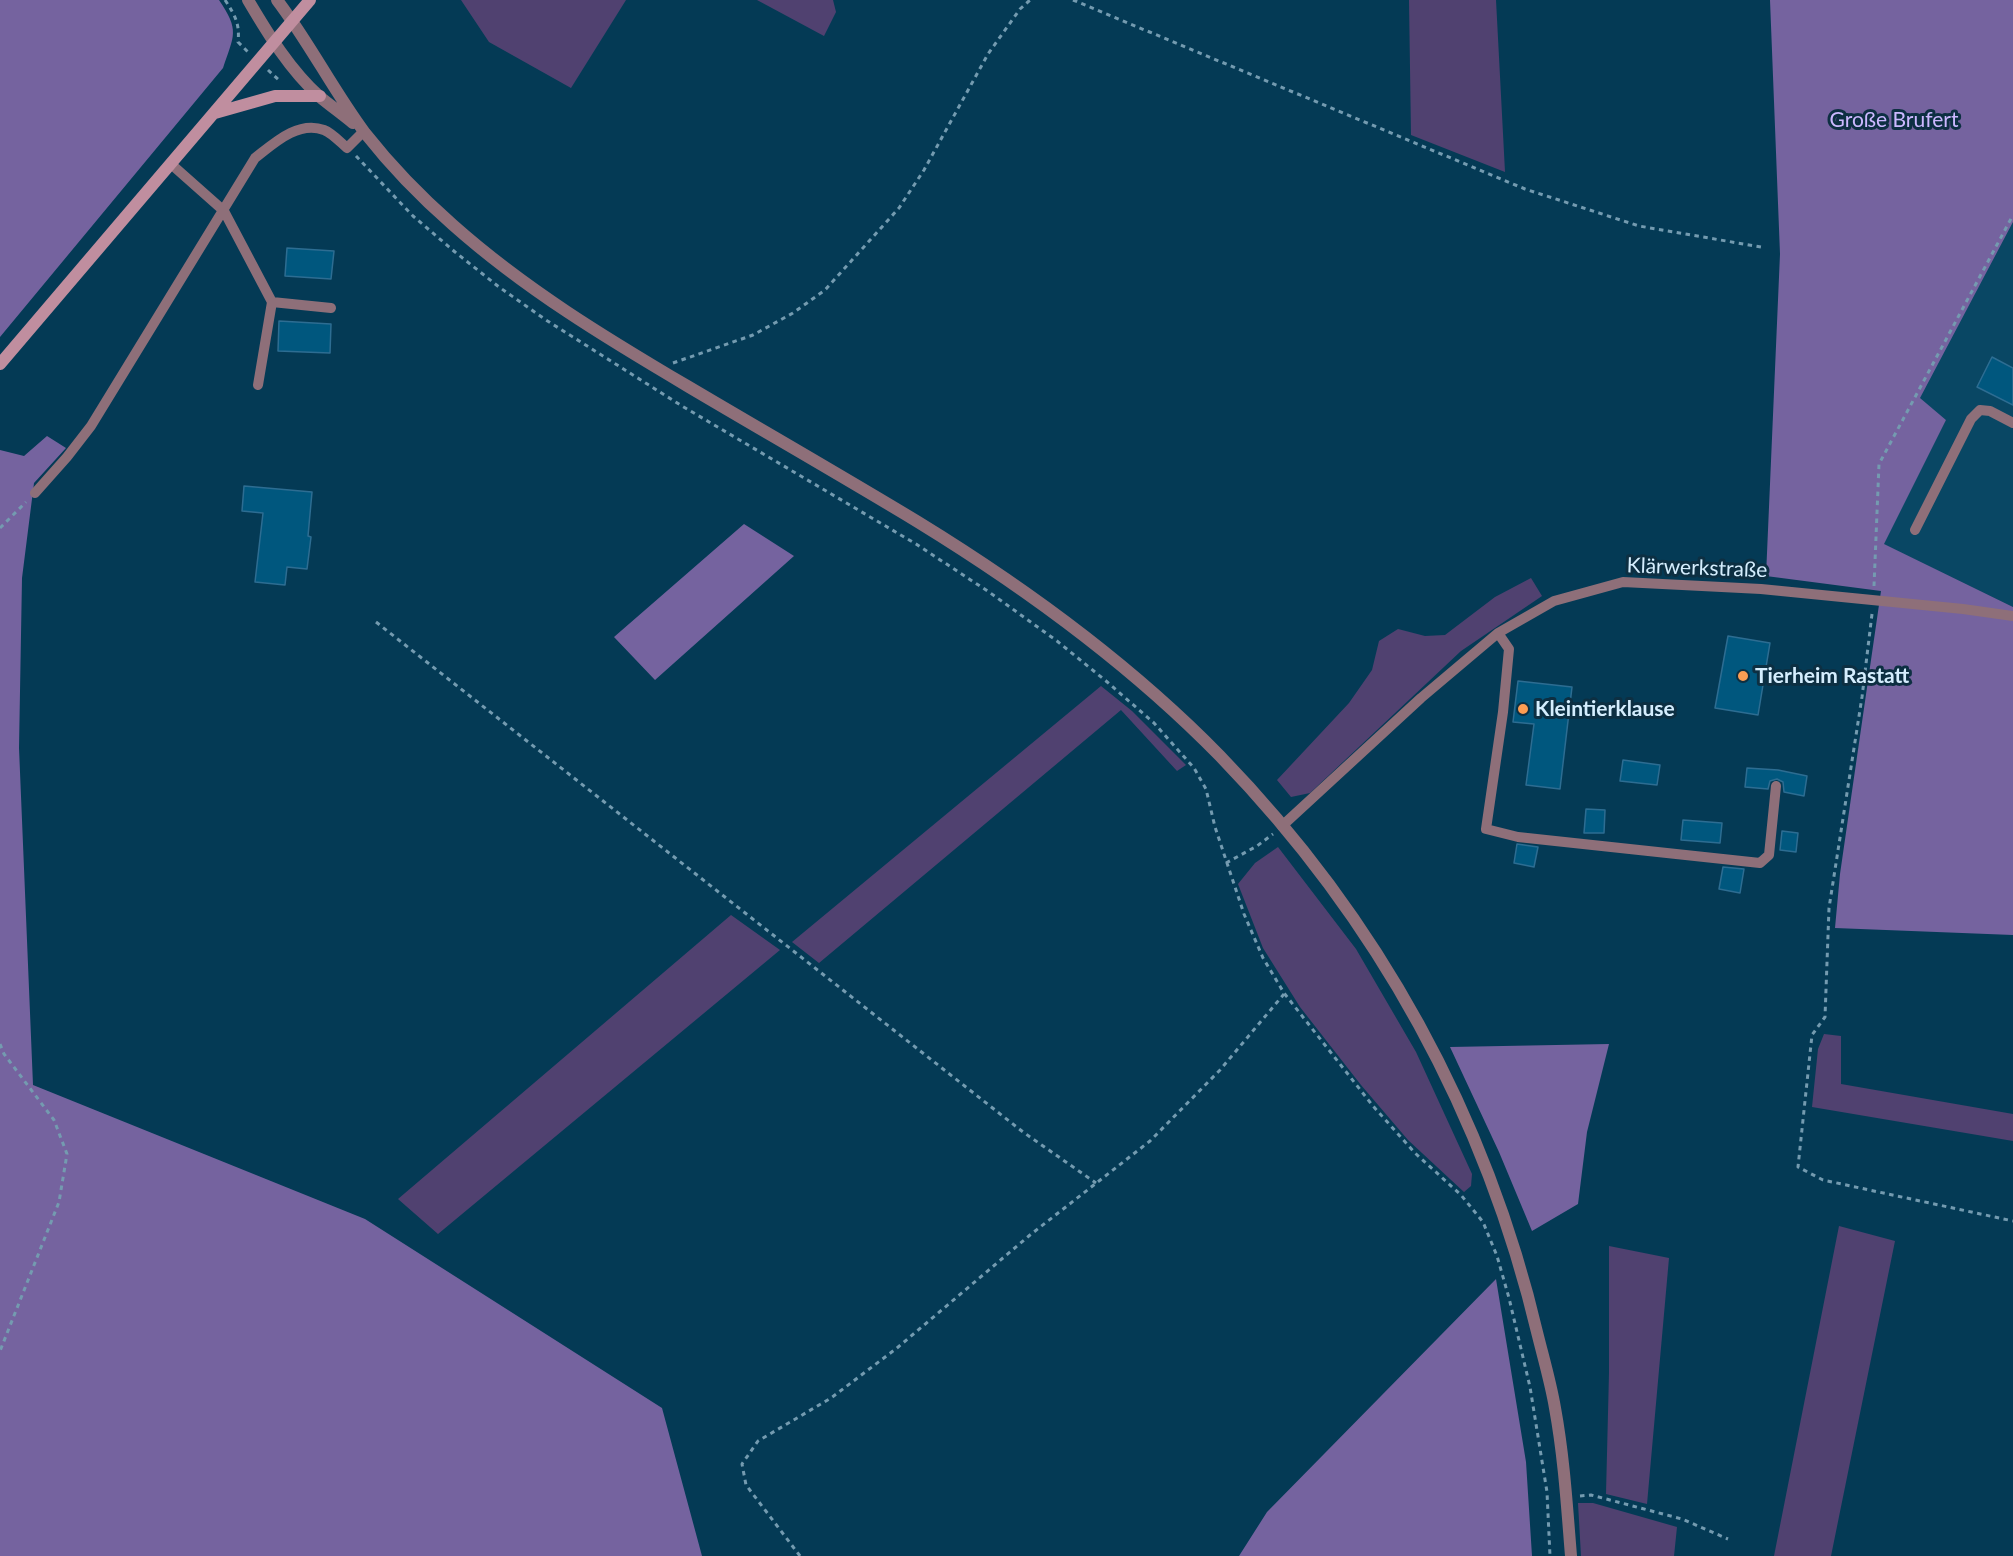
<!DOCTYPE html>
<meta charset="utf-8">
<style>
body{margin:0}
canvas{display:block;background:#043a55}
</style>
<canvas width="2013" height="1556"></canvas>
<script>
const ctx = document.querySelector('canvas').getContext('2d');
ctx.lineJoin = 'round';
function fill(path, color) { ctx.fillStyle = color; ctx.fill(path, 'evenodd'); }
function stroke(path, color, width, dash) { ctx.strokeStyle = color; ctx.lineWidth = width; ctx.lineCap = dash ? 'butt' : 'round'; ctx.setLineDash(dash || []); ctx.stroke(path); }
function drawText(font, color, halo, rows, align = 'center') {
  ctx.font = font + ' Lato,sans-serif'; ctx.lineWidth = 6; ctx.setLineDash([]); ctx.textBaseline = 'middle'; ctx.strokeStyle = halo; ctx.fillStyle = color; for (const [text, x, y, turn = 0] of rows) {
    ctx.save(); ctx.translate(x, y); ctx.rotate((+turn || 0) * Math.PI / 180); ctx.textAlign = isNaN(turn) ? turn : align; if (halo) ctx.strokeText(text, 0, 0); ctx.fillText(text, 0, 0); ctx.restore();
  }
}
fill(new Path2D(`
 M2013 222V607L1883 544 1946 420 1919 398Z`), '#094764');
fill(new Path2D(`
 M461 0H626L571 88 489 42Z
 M757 0H833L836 12 824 36Z
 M1409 0H1496L1505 172 1411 135Z
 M1531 578 1542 596 1461 651 1310 793 1291 797 1277 780 1349 703 1372 670 1379 641 1398 629 1425 636 1445 635 1495 597Z
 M1101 686 1132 711 1186 765 1177 771 1121 710 819 963 792 942Z
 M1278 847 1356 949 1416 1052 1472 1174 1471 1186 1464 1192 1408 1140 1361 1085 1300 1007 1263 948 1238 884 1255 863Z
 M731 915 780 950 438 1234 398 1199Z
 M1824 1034 1841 1036V1084L2013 1114V1141L1812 1107 1818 1049Z
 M1839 1226 1895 1241 1831 1556H1774Z
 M1609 1246 1669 1258 1647 1504 1606 1494 1609 1373Z
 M1578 1503H1593L1677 1527 1674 1556H1581Z`), '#504170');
fill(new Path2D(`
 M0 0H219C240 31 234 35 223 68L0 337Z
 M1770 0H2013V222L1920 398 1946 420 1884 544 2013 607V935L1835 928 1840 874 1881 591 1766 576 1780 254Z
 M47 436 66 448 34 483 22 578 19 748 33 1085 365 1219 662 1408 702 1556H0V450L24 456Z
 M744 524 794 556 655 680 614 637Z
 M1609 1044 1587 1132 1578 1204 1532 1231 1499 1152 1450 1047Z
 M1496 1279 1526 1462 1532 1556H1239L1267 1512Z`), '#75639f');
const building = new Path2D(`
 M287 248 334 251 331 279 285 276Z
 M279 321 331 324 330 353 278 351Z
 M1992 357 2013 368V405L1977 387Z
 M244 486 312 492 308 536 311 537 307 569 287 567 285 585 255 582 263 513 242 511Z
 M1728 636 1770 643 1758 715 1715 708Z
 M1518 681 1572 687 1560 789 1526 785 1534 724 1513 722Z
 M1623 760 1660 765 1657 785 1620 781Z
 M1747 768 1778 770 1807 776 1804 796 1784 792 1783 782 1777 779 1770 781 1768 789 1745 787Z
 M1586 809 1605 810 1604 833H1584Z
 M1683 820 1722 823 1720 843 1681 840Z
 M1782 831 1798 833 1796 852 1780 850Z
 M1517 844 1538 847 1534 867 1514 863Z
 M1723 867 1744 869 1740 893 1719 889Z`);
fill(building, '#00577e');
stroke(building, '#2d6d92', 1.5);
stroke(new Path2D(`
 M225 0C235 15 240 24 238 42L248 52
 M1073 0 1525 189 1639 226 1761 247
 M268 70 281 82
 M356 156 413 216 455 252 499 287 546 320 682 406 916 544 989 592 1057 641 1106 681 1154 723 1194 768 1206 789 1215 827 1244 914 1263 958 1284 993 1373 1106 1415 1153 1461 1195 1483 1222 1497 1256 1509 1298 1530 1387 1547 1492 1550 1556
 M673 363 753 335 793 313 825 290 899 208 924 170 988 54 1020 9 1030 0
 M0 528 26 502
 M1874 586 1879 464 2013 215
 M1872 614 1862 697 1829 908 1825 1017 1812 1035 1798 1167 1823 1180 2013 1221
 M376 622 1023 1132 1096 1183
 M1226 863 1257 846 1273 834
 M0 1044 4 1054 54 1120 67 1154 59 1202 0 1351
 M1580 1496 1591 1495 1682 1519 1728 1539
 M800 1556 746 1485 742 1464 758 1441 831 1398 897 1348 1030 1235 1150 1141 1220 1070 1284 994`), '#749bb0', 3, [4.5, 4.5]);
stroke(new Path2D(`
 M171 164 224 211 272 302 258 385
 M272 302 331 308
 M35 493 67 457 91 426 255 158C273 144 298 120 324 130 332 133 340 142 347 148L364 131
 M1915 530 1971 419 1980 410 1990 411 2013 423
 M1498 633 1509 649 1503 712 1486 829 1518 837 1760 863 1769 855 1776 786
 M1282 826 1421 698 1498 633 1554 601 1623 582 1761 589 1963 609 2013 616`), '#8e6f79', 10);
stroke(new Path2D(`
 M248 0C268 34 290 70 320 97 331 106 342 114 353 123
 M277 0C309 42 333 90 365 133 391 166 421 197 453 225 525 289 606 338 689 387 765 432 842 476 918 522 1024 587 1133 667 1220 756 1378 919 1486 1115 1538 1336 1544 1360 1551 1384 1555 1408 1564 1457 1567 1507 1571 1556`), '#8e6f79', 12);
stroke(new Path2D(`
 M215 113 275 96H320
 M0 364 310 0`), '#c08e9f', 12);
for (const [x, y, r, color] of [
 [1743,676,6,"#fc9d53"],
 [1523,709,6,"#fc9d53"]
]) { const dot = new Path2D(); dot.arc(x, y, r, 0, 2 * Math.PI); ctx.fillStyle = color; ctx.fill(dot); stroke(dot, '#0d2f42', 2); }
drawText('21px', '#ccb8ff', '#0d2f42', [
 ["Große Brufert",1894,120]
]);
drawText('21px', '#d5eefe', '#0d2f42', [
 ["Klärwerkstraße",1697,568,2]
]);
drawText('bold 21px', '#d5eefe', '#0d2f42', [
 ["Tierheim Rastatt",1755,676],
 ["Kleintierklause",1535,709]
], 'left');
</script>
